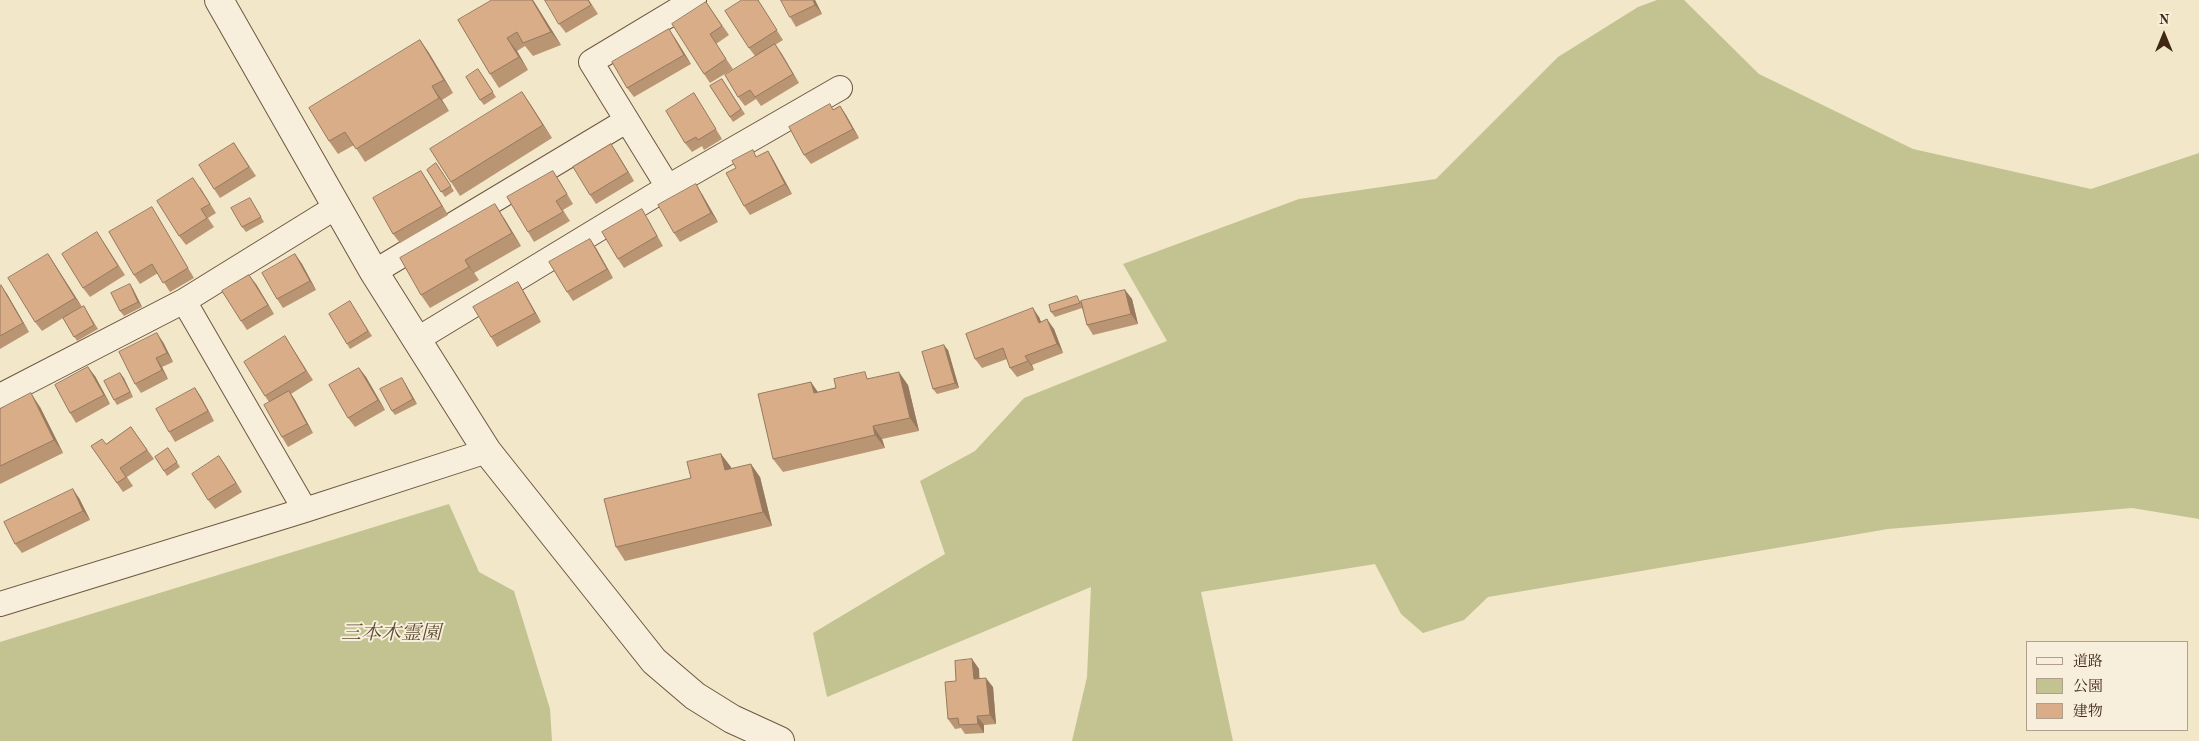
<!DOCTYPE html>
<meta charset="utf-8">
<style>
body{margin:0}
#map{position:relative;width:2199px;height:741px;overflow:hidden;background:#f2e7c8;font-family:"Old Standard TT","Noto Serif JP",serif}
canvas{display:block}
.legend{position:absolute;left:2026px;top:641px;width:162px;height:90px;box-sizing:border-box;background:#f7efdb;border:1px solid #af9f8c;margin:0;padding:6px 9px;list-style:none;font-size:15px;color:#422715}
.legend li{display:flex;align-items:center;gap:10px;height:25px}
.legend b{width:25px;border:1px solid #af9f8c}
.north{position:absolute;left:2139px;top:10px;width:50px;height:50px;-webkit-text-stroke:4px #f7efdb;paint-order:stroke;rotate:0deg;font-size:14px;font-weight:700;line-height:20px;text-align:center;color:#422715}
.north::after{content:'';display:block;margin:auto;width:18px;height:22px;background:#422715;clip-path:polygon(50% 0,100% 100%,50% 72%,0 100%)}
</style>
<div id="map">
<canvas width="2199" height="741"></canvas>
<ul class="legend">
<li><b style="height:6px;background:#f7efdb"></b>道路</li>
<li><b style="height:14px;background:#c2c390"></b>公園</li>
<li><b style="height:14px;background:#d8ad87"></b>建物</li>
</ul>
<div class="north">N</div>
</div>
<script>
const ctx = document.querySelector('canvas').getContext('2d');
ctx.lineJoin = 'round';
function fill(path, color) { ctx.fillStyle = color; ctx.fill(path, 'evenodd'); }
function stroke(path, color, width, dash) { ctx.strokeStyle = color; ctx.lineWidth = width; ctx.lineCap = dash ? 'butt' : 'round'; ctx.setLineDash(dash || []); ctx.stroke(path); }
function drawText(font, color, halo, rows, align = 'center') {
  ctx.font = font + ' "Old Standard TT","Noto Serif JP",serif'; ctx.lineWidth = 4; ctx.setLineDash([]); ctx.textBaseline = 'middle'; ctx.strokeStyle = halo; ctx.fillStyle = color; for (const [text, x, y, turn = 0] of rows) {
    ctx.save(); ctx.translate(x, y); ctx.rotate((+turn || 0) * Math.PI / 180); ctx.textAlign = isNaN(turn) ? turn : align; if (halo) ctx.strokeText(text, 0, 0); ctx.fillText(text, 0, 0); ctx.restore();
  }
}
fill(new Path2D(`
 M1657 0H1684L1759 74 1913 149 2091 189 2199 153V519L2132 508 1888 529 1488 597 1464 620 1423 633 1401 614 1375 564 1201 592 1233 741H1072L1087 677 1091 587 827 697 813 633 945 554 920 481 975 451 1024 398 1167 341 1123 264 1299 199 1436 179 1558 57 1638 7Z
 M449 504 479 572 514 591 550 709 552 741H0V642Z`), '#c2c390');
const minor = new Path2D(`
 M668 187 591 62 694 0
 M374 272 626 121
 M184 301 305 510
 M416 340 668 187 840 88
 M0 396 184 301 336 207
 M0 604 305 510 487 451`);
const tertiary = new Path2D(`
 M219 0 374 272 487 451 654 661 695 696 732 719 780 741`);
stroke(minor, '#6e5742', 26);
stroke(tertiary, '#6e5742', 30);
stroke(minor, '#f7efdb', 24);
stroke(tertiary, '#f7efdb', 28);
fill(new Path2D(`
 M533 0 561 45 533 56 525 46 517 51 528 70 499 88 490 74 458 20Z
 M589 0 598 14 566 33 559 24Z
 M742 0H758L783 40 775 45 799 83 761 106 756 99 745 106 738 97 755 56 749 48Z
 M815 0 822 14 796 27 790 17Z
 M706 2 729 35 716 44 733 69 710 83 704 74Z
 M675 38 691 64 634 97 627 88Z
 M420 40 429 53 453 93 442 100 449 111 365 162 354 145 338 154 329 141Z
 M478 69 496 97 484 105 480 100Z
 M722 79 745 114 733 122 710 86Z
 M522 92 552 138 460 196 451 182Z
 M694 93 722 139 704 150 702 146 692 152 685 143Z
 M840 106 846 115 859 138 811 164 804 155 834 109Z
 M234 143 256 176 220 198 214 189Z
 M768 151 774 161 792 194 750 215 744 206 757 157Z
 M617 153 634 181 596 204 590 195Z
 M436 163 454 191 445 197 427 170Z
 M427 180 448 215 400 243 393 234Z
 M559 180 573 204 563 210 570 221 534 242 528 232Z
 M200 187 216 213 208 218 214 227 186 245 179 236Z
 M702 194 718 222 680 242 674 233Z
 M253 203 264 222 246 232 242 227Z
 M158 217 194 278 170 292 158 273 140 284 134 275Z
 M504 218 521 246 474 273 479 280 430 308 421 295Z
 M648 219 663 246 624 268 618 259Z
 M103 241 125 275 90 297 83 288Z
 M596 248 613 278 573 301 567 292Z
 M48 254 82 307 68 315 87 311 98 329 77 341 63 318 42 331 35 322Z
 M295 254 302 264 316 290 283 308 277 299Z
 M518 282 524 292 541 322 497 347 491 337Z
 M130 284 133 289 142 307 124 316 120 311Z
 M256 284 274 314 247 330 241 321Z
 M0 286 7 294 29 332 0 349Z
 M1125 290 1132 299 1138 324 1093 335 1087 325 1082 308 1055 317 1051 312 1081 301V302Z
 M353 306 372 336 350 349 347 344Z
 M1039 317 1041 322 1054 329 1063 353 1032 365 1034 370 1017 377 1010 368 1007 359 982 368 975 359Z
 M285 336 313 380 291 394 295 400 313 433 288 447 282 437 269 402 265 396Z
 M163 342 173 362 162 367 168 379 141 393 135 384Z
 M948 350 959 388 937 394 933 389Z
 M359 368 366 377 385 410 355 427 348 418Z
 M120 373 133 397 117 405 114 400Z
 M95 376 110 404 76 423 70 413Z
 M870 378 908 385 919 431 882 439 885 448 783 472 773 459 818 392Z
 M405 383 417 404 395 415 392 411Z
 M195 388 201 397 214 421 175 442 169 432Z
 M40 407 63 453 0 484V409Z
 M131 427 154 459 127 477 133 486 123 492 91 446 106 444Z
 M168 448 180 467 167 476 155 457Z
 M721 454 731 468 760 477 772 526 625 561 616 547 691 478Z
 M219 456 242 492 215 509 208 500Z
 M79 498 90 520 22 553 15 544Z
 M972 659 979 669V678L993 687 996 724 984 725V733L965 734 961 728 955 729 948 719 956 681Z`), '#ba9574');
fill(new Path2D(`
 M532 0H533L561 45 551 32Z
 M813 0H815L822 14 815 5Z
 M669 29 675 38 691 64 684 55Z
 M507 38 517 51 528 70 519 57Z
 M420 40 429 53 453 93 444 80Z
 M775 44 782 54 799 83 793 74Z
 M432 86 442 100 449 111 439 98Z
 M522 92 531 105 552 138 543 125Z
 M840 106 846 115 859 138 853 129Z
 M611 144 617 153 634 181 628 172Z
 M768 151 774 161 792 194 785 184Z
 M421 171 427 180 448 215 442 206Z
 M696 184 702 194 718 222 711 213Z
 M495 204 504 218 521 246 512 233Z
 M590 239 596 248 613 278 607 269Z
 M48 254 54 263 82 307 75 298Z
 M295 254 302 264 316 290 310 281Z
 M465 260 474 273 479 280 469 267Z
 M249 275 256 284 274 314 268 305Z
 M518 282 524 292 541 322 535 313Z
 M130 284 133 289 142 307 138 302Z
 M1 285 7 294 29 332 23 323Z
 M1125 290 1132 299 1138 324 1131 314Z
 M1033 308 1039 317 1045 332 1039 323Z
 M1047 319 1054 329 1063 353 1057 344Z
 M157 333 163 342 173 362 167 353Z
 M944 345 948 350 959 388 955 383Z
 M1025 356 1032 365 1034 370 1028 361Z
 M156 358 162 367 168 379 162 370Z
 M88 367 95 376 110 404 104 395Z
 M359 368 366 377 385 410 378 400Z
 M899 372 908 385 919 431 910 418Z
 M120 373 124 378 133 397 130 392Z
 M402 378 405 383 417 404 413 399Z
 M811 382 820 395 814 393Z
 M195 388 201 397 214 421 208 411Z
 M289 391 295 400 313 433 307 424Z
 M31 393 40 407 63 453 54 440Z
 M873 426 882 439 885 448 875 435Z
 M721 454 731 467 735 483 725 470Z
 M219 456 226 466 242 492 236 483Z
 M751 464 760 477 772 526 763 512Z
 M73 489 79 498 90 520 83 511Z
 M972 659 979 669 980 688 974 679Z
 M986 678 993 687 996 724 990 715Z
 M977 716 984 725V733L978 724Z`), '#97795e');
const building = new Path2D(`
 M492 0H532L551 32 523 43 517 32 507 38 519 57 490 74 458 20Z
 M545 0H588L591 5 559 24Z
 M742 0H758L777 30 749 48 725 11Z
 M781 0H813L815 5 790 17Z
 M706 2 722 26 710 34 726 59 704 74 672 24Z
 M669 29 684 55 627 88 612 62Z
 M420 40 444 80 432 86 439 98 356 149 345 132 329 141 309 108Z
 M775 44 793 74 755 97 750 90 738 97 725 75Z
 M478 69 493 92 480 100 466 77Z
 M722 79 741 109 730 117 710 86Z
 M522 92 543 125 451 182 430 149Z
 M694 93 716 129 698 140 696 137 685 143 666 111Z
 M830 104 833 110 840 106 853 129 804 155 789 127Z
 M234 143 249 167 214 189 199 165Z
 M611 144 628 172 590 195 573 167Z
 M753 150 756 157 768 151 785 184 744 206 726 173 736 168 732 161Z
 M436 163 451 186 441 192 427 170Z
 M421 171 442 206 393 234 373 198Z
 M553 171 567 194 556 201 563 212 528 232 507 197Z
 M193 178 210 204 201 209 207 218 179 236 157 201Z
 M696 184 711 213 674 233 658 205Z
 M250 198 261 217 242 227 231 208Z
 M495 204 512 233 465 260 469 267 421 295 400 258Z
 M152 207 188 268 163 283 152 264 134 275 109 232Z
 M642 209 657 236 618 259 602 232Z
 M97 232 118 266 83 288 62 254Z
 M590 239 607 269 567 292 549 262Z
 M48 254 75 298 35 322 8 278Z
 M295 254 310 281 277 299 262 273Z
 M249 275 268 305 241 321 222 291Z
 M518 282 535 313 491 337 473 307Z
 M130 284 138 302 120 311 111 293Z
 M1 285 23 323 0 336V286Z
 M1125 290 1131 314 1087 325 1081 301Z
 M1077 296 1080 303 1051 312 1049 305Z
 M350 301 368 331 347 344 329 314Z
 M84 306 94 325 74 337 63 318Z
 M1033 308 1039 323 1047 319 1057 344 1025 356 1028 361 1010 368 1003 348 975 359 966 334Z
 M157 333 167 353 156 358 162 370 135 384 119 352Z
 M285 336 306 371 265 396 244 362Z
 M944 345 955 383 933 389 922 352Z
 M88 367 104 395 70 413 55 385Z
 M359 368 378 400 348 418 329 385Z
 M865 372 867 379 899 372 910 418 873 426 875 435 773 459 758 394 811 382 814 393 836 388 834 379Z
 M120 373 130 392 114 400 104 381Z
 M402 378 413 399 392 411 380 389Z
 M195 388 208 411 169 432 156 409Z
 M289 391 307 424 282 437 264 405Z
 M31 393 54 440 0 466V409Z
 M131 427 147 450 120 468 126 477 117 483 91 446 102 439 106 444Z
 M168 448 177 462 164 471 155 457Z
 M721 454 725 470 751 464 763 512 616 547 604 499 691 478 687 462Z
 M219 456 236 483 208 500 192 474Z
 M73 489 83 511 15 544 4 522Z
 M972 659 974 679 986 678 990 715 977 716 978 724 959 725 958 718 948 719 945 682 956 681 955 661Z`);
fill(building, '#d8ad87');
stroke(building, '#97795e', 1);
drawText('italic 20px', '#624e34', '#f7efdb', [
 ["三本木霊園",391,634]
]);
</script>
